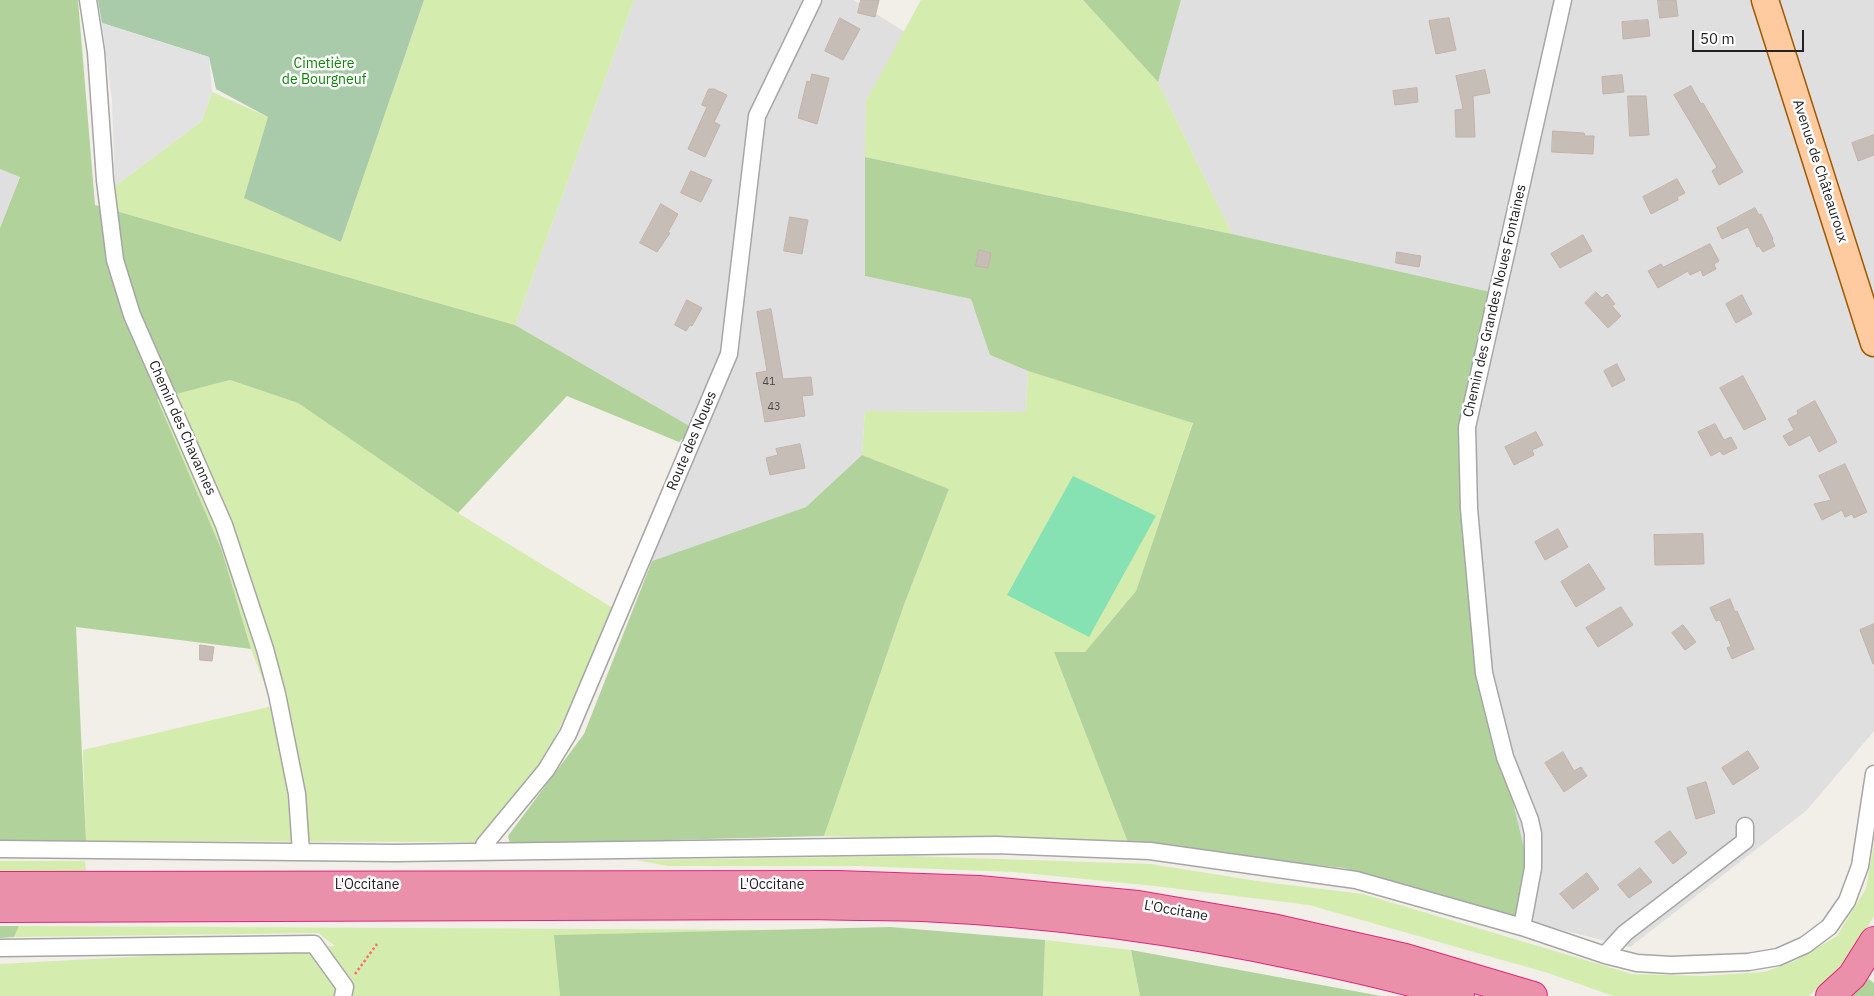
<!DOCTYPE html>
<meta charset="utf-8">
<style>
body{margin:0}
#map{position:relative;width:1874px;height:996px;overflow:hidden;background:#f2eee8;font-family:"IBM Plex Sans",sans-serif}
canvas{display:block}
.scale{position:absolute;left:1692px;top:30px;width:112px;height:22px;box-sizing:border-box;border:2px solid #222;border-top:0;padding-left:6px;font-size:15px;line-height:18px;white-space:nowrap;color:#222;-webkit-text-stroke:4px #fff;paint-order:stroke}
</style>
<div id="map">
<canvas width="1874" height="996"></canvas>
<div class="scale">50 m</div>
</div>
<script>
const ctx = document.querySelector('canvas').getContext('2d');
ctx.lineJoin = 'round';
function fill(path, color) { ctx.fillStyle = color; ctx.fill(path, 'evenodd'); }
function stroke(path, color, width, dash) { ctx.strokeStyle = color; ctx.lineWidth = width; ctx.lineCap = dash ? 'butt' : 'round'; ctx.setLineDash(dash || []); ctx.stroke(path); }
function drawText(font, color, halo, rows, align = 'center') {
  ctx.font = font + ' "IBM Plex Sans",sans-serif'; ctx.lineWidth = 5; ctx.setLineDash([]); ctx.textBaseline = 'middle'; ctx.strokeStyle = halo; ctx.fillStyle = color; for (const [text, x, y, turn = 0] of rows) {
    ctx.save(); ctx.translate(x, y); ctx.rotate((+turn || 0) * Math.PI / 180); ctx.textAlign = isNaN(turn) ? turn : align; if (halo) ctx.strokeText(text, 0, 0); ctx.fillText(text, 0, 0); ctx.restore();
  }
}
fill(new Path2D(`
 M634 0H854L905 32 866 101 865 276 972 299 990 355 1028 371 1026 412 865 411 862 455 806 507 652 561 693 428 515 325Z
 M1181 0H1874V731L1807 810 1630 947 1526 921V856L1480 665 1475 435 1494 293 1232 234 1158 82Z
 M0 169 20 176 0 228Z`), '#e0dfdf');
fill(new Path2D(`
 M424 0H634L515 325 116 211 115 186 202 121 212 92 268 117 341 242Z
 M921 0H1083L1158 82 1232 234 865 157 866 101Z
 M1028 371 1193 422 1136 591 1085 652H1054L1129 845 824 836 905 602 949 489 862 455 865 411 1026 412Z
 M230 380 298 403 458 513 616 610 545 758 478 842 86 841 83 750 273 706 251 649 222 551 156 399Z
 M1874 843V916L1846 964 1809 996H1613L1548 973 1309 905 1155 886 1014 872 861 866H668L636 860 907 856 1150 864 1264 882 1363 894 1632 974 1702 976 1764 972 1795 961 1837 936 1866 889Z
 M0 861H85L86 871H0Z
 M19 926 788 930 555 935 560 996H0V964L335 946 318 933 14 937Z
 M1045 940 1131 950 1140 996H1043Z`), '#d4ecae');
fill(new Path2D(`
 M0 0H78L95 205 515 325 693 428 679 442 567 396 458 513 298 403 230 380 157 399 222 551 251 649 76 627 86 841 0 840V228L20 177 0 169Z
 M1083 0H1181L1158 82Z
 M865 157 1232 234 1495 293 1475 435 1480 665 1526 856V921L1344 868 1129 845 1054 652H1085L1136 591 1193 423 1028 371 990 355 971 299 865 276Z
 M862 455 949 489 905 602 824 836 510 844 508 836 584 734 652 561 806 507Z
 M0 926H19L14 937 0 938Z
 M890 927 1045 940 1043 996H560L554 935Z
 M1131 950 1381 996H1140Z
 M1866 977 1874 983V996H1846Z`), '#b2d29c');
fill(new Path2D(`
 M98 0H424L341 242 244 198 268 117 216 89 209 57 102 23Z`), '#a9cbaa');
fill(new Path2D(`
 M1073 476 1156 516 1089 637 1007 595Z`), '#86e2b3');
fill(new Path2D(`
 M102 23 209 57 212 92 202 121 115 186 112 99Z`), '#e2e2e2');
const building = new Path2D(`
 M861 0H879L875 17 858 13Z
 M1658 0H1676L1678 16 1660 18Z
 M840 18 860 29 843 60 825 51Z
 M1449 18 1456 50 1436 54 1429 21Z
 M1648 20 1650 36 1623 39 1622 22Z
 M1485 70 1490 93 1473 96 1475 137H1456L1455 110 1463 109 1456 76Z
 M812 74 829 78 817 124 798 118 807 81 810 82Z
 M1622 75 1624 92 1603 94 1602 77Z
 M1691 86 1701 104 1703 103 1743 172 1719 185 1712 171 1717 167 1674 95Z
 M1417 88 1418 102 1395 105 1393 91Z
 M709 89H714L727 95 714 122 720 125 705 157 688 149 707 107 702 105Z
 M1628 96H1646L1649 135 1630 136Z
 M1553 131 1584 133 1585 136H1594L1593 154 1552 152Z
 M1874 135V155L1858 161 1852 143Z
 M691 171 712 180 701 202 681 193Z
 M1677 179 1685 193 1677 197 1678 200 1651 214 1643 197Z
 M661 204 678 214 668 232 670 233 657 252 640 243Z
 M1755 208 1759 215 1761 214 1773 239 1772 240 1775 246 1763 252 1759 246 1757 247 1748 227 1722 239 1717 228Z
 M790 217 808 220 802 254 784 251Z
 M1583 235 1592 251 1560 268 1551 254Z
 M1710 244 1719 261 1714 264 1716 269 1703 276 1701 270 1690 275 1688 271 1658 288 1648 271 1661 264 1663 267Z
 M979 250 991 253 988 268 976 266Z
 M1397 252 1421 256 1419 267 1396 263Z
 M1596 292 1602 298 1607 294 1615 304 1612 306 1621 316 1608 328 1585 303Z
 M1742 295 1752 314 1736 323 1726 304Z
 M687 300 702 308 692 326 690 325 686 331 675 325Z
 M771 309 783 379 811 377 813 395 802 396 805 416 765 422 756 373 767 371 757 312Z
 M1617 364 1625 380 1612 387 1604 371Z
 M1743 376 1766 419 1744 430 1720 388Z
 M1815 401 1837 442 1819 452 1810 435 1789 446 1783 436 1794 430 1788 419 1798 414 1797 411Z
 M1715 424 1724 440 1731 437 1737 448 1723 455 1720 451 1711 456 1698 432Z
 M1536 432 1543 445 1532 450 1534 455 1514 465 1505 447Z
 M800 444 805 468 770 475 766 458 778 455 776 449Z
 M1845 464 1867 512 1854 518 1852 514 1845 517 1842 510 1822 520 1814 504 1831 500 1819 476Z
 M1558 529 1568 547 1545 560 1535 542Z
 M1703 534 1704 564 1655 565 1654 535Z
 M1589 564 1605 589 1576 607 1561 582Z
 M1730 599 1735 612 1737 611 1754 649 1732 659 1727 648 1731 646 1720 620 1716 621 1710 608Z
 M1621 607 1633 625 1598 647 1586 628Z
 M1874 624V664H1873L1860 630Z
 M1683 625 1696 642 1685 650 1672 633Z
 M200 645 214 647 212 661 200 660Z
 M1748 751 1759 768 1733 785 1722 768Z
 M1563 752 1574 771 1581 767 1587 776 1564 792 1545 763Z
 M1706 782 1715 813 1696 819 1687 788Z
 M1670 831 1687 853 1673 864 1655 842Z
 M1640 868 1652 882 1629 898 1618 885Z
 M1587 873 1599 889 1573 909 1560 894Z`);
fill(building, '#c7bdb7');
stroke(building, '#c4b2aa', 1);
const street = new Path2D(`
 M88 0 96 52 105 180 115 260 132 315 224 525 265 649 277 694 297 794 301 852
 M0 849 395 853 996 845 1150 851 1356 880 1522 927 1605 955 1637 963 1671 965 1748 962 1778 957 1805 945 1829 927 1847 901 1860 866 1874 774
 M484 851V845L546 770 568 734 729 354 757 116 813 0
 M1522 927 1533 868V834L1530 820 1505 757 1484 673 1469 509 1467 427 1563 0
 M0 948 314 944 345 987 343 996
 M1605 955 1625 933 1745 841V826`);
const primary = new Path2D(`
 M1765 0 1874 343`);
const highway = new Path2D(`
 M0 886 838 885 979 890 1138 905 1272 928 1405 958 1533 996
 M0 908 816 905C851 906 887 906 922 907 1050 913 1178 930 1303 957 1356 968 1409 980 1460 996
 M1830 996 1852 976 1874 941`);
stroke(street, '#a6a6a6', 19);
stroke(primary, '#9f5800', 29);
stroke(highway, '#e0267b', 30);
stroke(new Path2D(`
 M355 974 377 944`), '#fd6e71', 2.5, [2.5, 2.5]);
stroke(street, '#fff', 16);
stroke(primary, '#fecba1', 26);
stroke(highway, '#ea90ab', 28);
drawText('11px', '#4b4947', null, [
 ["41",769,382],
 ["43",774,407]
]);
drawText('14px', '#0e8609', '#fff', [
 ["Cimetière",324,64],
 ["de Bourgneuf",324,80]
]);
drawText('14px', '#222', '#fff', [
 ["Avenue de Châteauroux",1820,171,72],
 ["Chemin des Grandes Noues Fontaines",1495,301,-77],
 ["Chemin des Chavannes",182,428,66],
 ["Route des Noues",692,441,-67],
 ["L'Occitane",367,885],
 ["L'Occitane",772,885],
 ["L'Occitane",1176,911,10]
]);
</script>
